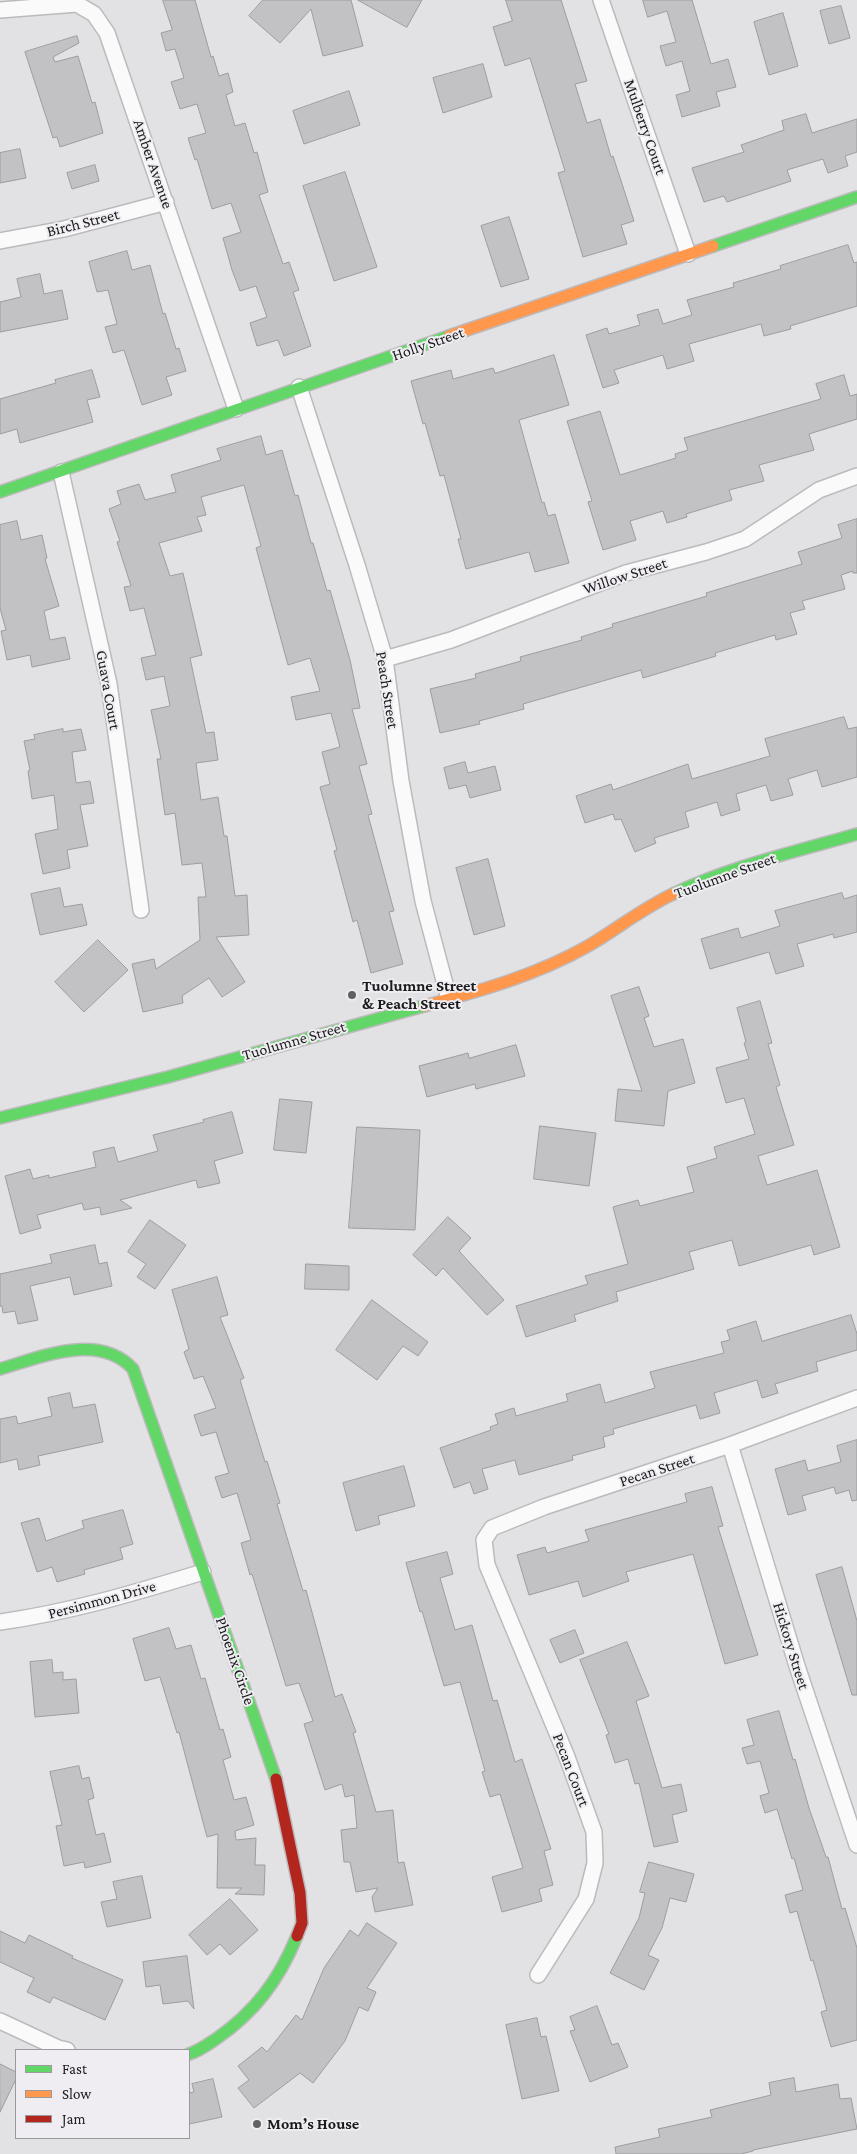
<!DOCTYPE html>
<meta charset="utf-8">
<style>
body{margin:0}
#map{position:relative;width:857px;height:2154px;overflow:hidden;background:#e2e1e3;font-family:"Crimson Pro",serif}
canvas{display:block}
.legend{position:absolute;left:15px;top:2049px;width:175px;height:90px;box-sizing:border-box;background:#efedf2;border:1px solid #9a999d;margin:0;padding:6px 9px;list-style:none;font-size:15px;color:#1b1b1d}
.legend li{display:flex;align-items:center;gap:10px;height:25px}
.legend b{width:25px;border:1px solid #9a999d}
</style>
<div id="map">
<canvas width="857" height="2154"></canvas>
<ul class="legend">
<li><b style="height:6px;background:#63d668"></b>Fast</li>
<li><b style="height:6px;background:#ff974d"></b>Slow</li>
<li><b style="height:6px;background:#b3261e"></b>Jam</li>
</ul>
</div>
<script>
const ctx = document.querySelector('canvas').getContext('2d');
ctx.lineJoin = 'round';
function fill(path, color) { ctx.fillStyle = color; ctx.fill(path, 'evenodd'); }
function stroke(path, color, width, dash) { ctx.strokeStyle = color; ctx.lineWidth = width; ctx.lineCap = dash ? 'butt' : 'round'; ctx.setLineDash(dash || []); ctx.stroke(path); }
function drawText(font, color, halo, rows, align = 'center') {
  ctx.font = font + ' "Crimson Pro",serif'; ctx.lineWidth = 4; ctx.setLineDash([]); ctx.textBaseline = 'middle'; ctx.strokeStyle = halo; ctx.fillStyle = color; for (const [text, x, y, turn = 0] of rows) {
    ctx.save(); ctx.translate(x, y); ctx.rotate((+turn || 0) * Math.PI / 180); ctx.textAlign = isNaN(turn) ? turn : align; if (halo) ctx.strokeText(text, 0, 0); ctx.fillText(text, 0, 0); ctx.restore();
  }
}
const building = new Path2D(`
 M163 0H195L211 57 213 56 219 76 228 73 233 92 226 95 235 126 245 123 254 153 257 152 268 192 259 195 283 264 289 262 299 290 293 292 311 346 284 356 278 340 257 346 250 323 267 317 256 286 240 291 232 270 223 238 241 232 231 203 212 209 197 159 195 160 188 138 206 133 197 104 180 109 171 82 184 78 175 49 166 51 161 33 172 30Z
 M263 0H351L363 46 323 56 311 9 280 43 249 16Z
 M358 0H422L407 27Z
 M506 0H561L587 81 575 84 587 123 600 119 611 157 613 156 634 221 621 225 627 244 583 257 558 173 565 171 530 58 505 66 493 27 512 21Z
 M643 0H692L711 64 728 59 736 87 716 92 720 106 682 117 676 95 690 91 682 61 666 66 660 46 676 42 667 11 648 17Z
 M841 6 850 38 829 44 820 11Z
 M783 13 798 66 769 75 754 22Z
 M77 36 79 43 53 57 55 62 78 56 92 103 95 102 103 133 60 147 57 137 53 138 25 52Z
 M483 64 492 97 443 113 433 78Z
 M349 91 360 125 304 144 293 111Z
 M806 114 812 133 857 119V152L845 156 848 166 828 173 823 159 787 170 791 181 727 202 724 196 704 202 692 168 744 152 741 145 784 130 782 121Z
 M20 149 26 178 0 183V153Z
 M95 165 99 181 72 189 67 173Z
 M345 172 377 267 334 281 303 186Z
 M509 217 529 279 501 287 481 226Z
 M848 245 854 263 857 262V306L790 326 791 329 764 336 761 324 689 344 694 361 667 369 663 355 614 370 619 383 603 388 586 335 607 328 609 334 640 325 637 315 658 309 663 324 692 315 687 300 734 287 733 283 781 269 780 266Z
 M127 251 132 270 150 265 163 314 165 313 176 349 179 348 186 371 166 377 172 395 142 405 124 350 113 353 105 327 117 324 108 290 97 292 89 262Z
 M40 274 44 294 62 290 68 319 0 332V302L21 297 17 279Z
 M554 355 569 405 519 420 542 503 544 502 548 516 555 514 569 563 535 572 529 552 466 569 458 539H461L444 475 440 476 425 423 423 424 411 381 451 370 453 379 493 368 495 373Z
 M92 370 100 397 87 400 93 422 20 443 17 429 0 434V399L56 383 55 380Z
 M844 375 850 396 857 394V419L809 434 814 450 759 465 764 481 729 490 732 500 686 514 687 517 667 523 663 511 630 521 636 540 603 550 588 502 592 501 567 421 600 411 620 475 676 458 675 454 688 450 684 438 821 399 816 384Z
 M261 436 266 455 282 450 295 496 298 495 311 543H313L327 591 330 590 350 660 360 708 352 709 367 764 359 766 372 814 368 815 394 911 389 912 403 964 371 973 357 920 353 922 334 851 337 850 320 787 330 784 322 752 340 747 331 713 296 720 291 697 320 691 310 658 288 665 256 548 261 546 244 485 201 497 206 515 197 517 202 531 159 543 170 576 183 573 202 655 190 658 206 733 214 732 218 760 196 763 201 800 218 797 224 836H227L235 896 247 895 249 935 216 937 245 982 222 997 209 978 182 996 183 1003 143 1012 132 964 154 959 156 969 200 940 198 897H206L202 863 182 865 175 813 165 815 157 759H161L151 710 170 706 164 676 146 680 141 658 156 655 144 608 130 611 124 587 131 586 117 542 120 541 109 509 121 504 117 491 139 484 145 500 176 492 171 475 221 460 217 449Z
 M857 519V573H853V571L841 575 845 589 802 601 805 609 790 613 797 634 776 640 775 635 715 653 716 656 643 678 641 670 523 704 524 709 479 721 480 724 440 733 430 689 476 678 475 674 521 661 520 657 582 640 581 637 613 627 612 624 707 596 706 593 802 564 798 552 842 538 838 525Z
 M17 521 21 540 42 535 47 558 45 559 59 606 44 611 50 640 65 637 70 659 32 667 30 655 7 660 1 631 6 630 0 608V525Z
 M844 717 848 729 857 727V777L822 787 817 770 788 779 793 795 771 801 766 785 736 794 740 810 721 816 717 802 685 812 689 827 654 838 656 843 635 852 621 819 615 820 613 814 585 823 576 796 611 784 613 790 688 764 692 779 770 756 765 739Z
 M63 729V732L81 729 86 750 72 752 76 783 90 781 94 803 80 805 88 846 67 850 70 868 43 874 35 834 58 829 54 795 32 799 28 771 30 770 24 741 35 739 34 735Z
 M465 762 468 773 495 766 501 790 470 798 466 785 449 789 444 768Z
 M488 859 505 926 474 935 456 868Z
 M60 888 64 907 82 904 87 925 40 935 31 894Z
 M842 893 844 899 857 895V932L834 938 833 934 797 944 804 966 776 974 769 952 710 969 701 939 738 928 741 938 780 926 775 911Z
 M98 940 128 970 84 1012 55 982Z
 M639 987 649 1016 644 1018 654 1047 683 1039 695 1083 668 1091 664 1126 615 1121 618 1089 642 1091 611 996Z
 M760 1001 772 1043 768 1044 780 1085 776 1087 794 1145 758 1156 767 1185 817 1170 840 1247 814 1255 811 1245 739 1266 732 1240 689 1252 694 1269 616 1292 618 1301 574 1315 576 1321 526 1337 516 1306 588 1284 585 1276 628 1264 613 1207 638 1200 640 1206 694 1192 687 1167 717 1158 714 1147 755 1134 744 1098 726 1103 716 1068 749 1059 744 1043 746 1042 737 1008Z
 M516 1045 525 1076 476 1089 475 1084 427 1097 419 1066 468 1053 469 1058Z
 M280 1099 312 1102 306 1153 274 1150Z
 M232 1112 243 1153 214 1161 220 1183 198 1188 196 1180 120 1200 132 1208 101 1215 100 1207 84 1210 82 1203 37 1215 41 1228 20 1234 5 1176 30 1169 33 1179 49 1175V1178L96 1167 93 1152 114 1147 118 1162 158 1151 153 1135 204 1122 203 1120Z
 M540 1126 596 1133 589 1186 534 1179Z
 M357 1127 420 1130 415 1230 349 1228Z
 M448 1217 471 1238 459 1251 504 1300 487 1315 443 1268 436 1276 413 1255Z
 M150 1220 186 1245 155 1289 137 1277 146 1264 128 1252Z
 M95 1245 99 1264 107 1262 112 1286 74 1295 70 1277 30 1286 38 1320 18 1324 15 1311 3 1313 2 1306H0V1274L52 1263 50 1255Z
 M306 1264 349 1266V1290L305 1289Z
 M217 1277 228 1315 220 1317 244 1378 240 1380 265 1462 267 1461 280 1503 277 1504 303 1591 306 1590 335 1697 342 1694 356 1732 353 1733 376 1812 393 1810 398 1863 404 1862 413 1905 375 1912 372 1897 378 1888 356 1892 350 1862H344L341 1830 357 1828 354 1795 345 1797 342 1784 325 1790 304 1724 313 1721 299 1683 286 1686 252 1574 250 1575 241 1543 251 1540 237 1493 222 1498 215 1477 229 1473 216 1432 201 1436 194 1415 216 1408 203 1376 194 1379 184 1352 189 1349 172 1290Z
 M372 1300 428 1342 418 1356 403 1346 377 1380 336 1350Z
 M851 1315 857 1334V1350L816 1362 818 1371 775 1384 778 1393 762 1398 757 1380 714 1393 720 1413 700 1419 696 1405 613 1429 614 1434 603 1437 605 1447 572 1456 573 1460 519 1475 515 1460 482 1469 488 1489 474 1494 470 1482 454 1488 440 1448 491 1430 490 1427 498 1424 495 1414 514 1408 516 1416 568 1401 566 1394 600 1384 605 1403 655 1388 650 1372 724 1353 721 1342 730 1340 727 1330 756 1321 762 1341Z
 M70 1393 73 1408 95 1404 103 1442 38 1456 40 1465 19 1470 17 1459 0 1463V1419L16 1416 18 1424 52 1416 48 1398Z
 M857 1440V1500L852 1501 849 1490 836 1494 834 1487 802 1496 806 1510 788 1515 775 1469 805 1460 808 1471 841 1462 837 1446Z
 M404 1466 415 1506 378 1516 380 1524 356 1531 343 1483Z
 M712 1487 723 1526 718 1527 758 1655 725 1664 693 1554 626 1572 629 1581 583 1597 578 1581 529 1595 517 1555 545 1547 547 1553 589 1541 585 1530 687 1502 685 1494Z
 M123 1510 133 1544 120 1548 123 1559 84 1570 85 1574 57 1582 52 1567 37 1572 21 1523 39 1518 46 1541 84 1528 82 1521Z
 M447 1552 453 1574 440 1578 455 1630 472 1625 493 1701 497 1700 515 1762 522 1759 551 1849 544 1851 553 1885 539 1889 542 1901 502 1912 492 1877 523 1868 500 1794 490 1797 482 1772 485 1771 460 1682 444 1686 422 1611 420 1612 406 1563Z
 M842 1567 857 1621V1695H852L816 1575Z
 M169 1628 176 1649 191 1645 201 1679 205 1678 220 1730 223 1729 231 1757 223 1760 234 1800 246 1797 254 1825 235 1831 236 1840 256 1838 255 1865H265L264 1895 235 1894 242 1888H217L218 1834 207 1837 179 1732 177 1733 160 1677 145 1681 133 1639Z
 M575 1630 584 1653 560 1663 550 1640Z
 M627 1642 649 1696 636 1701 662 1788 681 1784 687 1811 672 1815 678 1842 654 1847 639 1783 635 1784 628 1759 615 1763 606 1735 609 1734 580 1660Z
 M52 1660 53 1673 63 1672V1680L76 1679 79 1713 35 1717 30 1662Z
 M779 1711 793 1760 795 1759 809 1808 826 1857H828L842 1909 845 1908 857 1948V2040L831 2047 821 2012 827 2010 813 1960 811 1961 797 1911 790 1913 785 1895 803 1890 794 1858 792 1859 777 1809 765 1813 760 1796 769 1793 760 1761 747 1764 742 1748 754 1745 747 1720Z
 M79 1766 82 1779 89 1777 94 1798 88 1800 96 1835 104 1833 111 1862 85 1868 84 1862 64 1866 56 1826 62 1825 50 1772Z
 M649 1862 694 1874 686 1902 670 1898 662 1928 648 1955 659 1960 644 1990 610 1973 639 1918 645 1893 640 1892Z
 M142 1876 151 1918 107 1927 101 1902 117 1899 113 1882Z
 M230 1899 258 1930 230 1955 220 1944 207 1955 189 1935Z
 M367 1923 397 1943 367 1988 376 1992 368 2011 359 2007 345 2041 313 2083 300 2073 254 2108 238 2088 249 2080 238 2066 262 2047 267 2052 296 2015 302 2020 324 1968 350 1930 358 1936Z
 M0 1931 25 1943 29 1935 73 1956 72 1958 123 1980 105 2020 53 1997 50 2003 27 1992 34 1978 0 1962Z
 M187 1956 194 2009 188 2001 163 2004 160 1985 146 1987 143 1962Z
 M597 2006 612 2045 618 2043 628 2067 590 2082 570 2031 575 2030 570 2017Z
 M537 2018 541 2037 546 2036 559 2091 522 2099 506 2025Z
 M0 2064 16 2072V2079L0 2112Z
 M794 2078 796 2092 838 2084 840 2099 851 2098 857 2129 753 2150V2151L741 2154H616L615 2147 660 2137 658 2129 712 2117 710 2110 771 2095 769 2083Z
 M213 2079 222 2117 189 2124V2093L194 2092 192 2084Z`);
fill(building, '#c2c1c3');
stroke(building, '#9d9c9e', 1);
const street = new Path2D(`
 M601 0 688 254
 M0 10 77 4 94 14 107 33 236 409
 M0 241 64 229 166 202
 M299 387 357 565 385 659 401 781 423 901 449 999
 M61 472 109 684 141 910
 M385 659 451 640 626 573 706 552 745 539 819 490 857 476
 M730 1445 797 1666 857 1845
 M0 1622C71 1612 134 1593 203 1572
 M538 1975 586 1899 595 1863 594 1832 567 1757 487 1565 484 1540 492 1528 544 1507 730 1445 857 1398
 M0 2021 58 2048 67 2050`);
const fast = new Path2D(`
 M713 246 857 197
 M0 492 449 336
 M673 894C731 866 795 852 857 834
 M0 1118 168 1077 424 1006
 M0 1369C41 1357 99 1332 133 1369L276 1779
 M189 2054C199 2051 207 2045 216 2039 255 2012 279 1980 297 1936`);
const slow = new Path2D(`
 M449 336 713 246
 M424 1006C480 991 537 975 588 946 617 929 643 908 673 894`);
const jam = new Path2D(`
 M276 1779 300 1893 302 1923 297 1936`);
stroke(street, '#bcbabc', 18);
stroke(fast, '#bcbabc', 14);
stroke(slow, '#bcbabc', 14);
stroke(jam, '#bcbabc', 14);
stroke(street, '#fbfafb', 15);
stroke(fast, '#63d668', 11);
stroke(slow, '#ff974d', 11);
stroke(jam, '#b3261e', 11);
for (const [x, y, r, color] of [
 [352,995,5,"#616062"],
 [257,2124,5,"#616062"]
]) { const dot = new Path2D(); dot.arc(x, y, r, 0, 2 * Math.PI); ctx.fillStyle = color; ctx.fill(dot); stroke(dot, '#efedf2', 2); }
drawText('16px', '#1b1b1d', '#efedf2', [
 ["Mulberry Court",645,127,71],
 ["Amber Avenue",153,164,71],
 ["Birch Street",83,223,-14],
 ["Holly Street",428,344,-19],
 ["Willow Street",625,576,-18],
 ["Guava Court",108,690,80],
 ["Peach Street",387,690,81],
 ["Tuolumne Street",725,876,-20],
 ["Tuolumne Street",294,1041,-16],
 ["Pecan Street",657,1470,-18],
 ["Persimmon Drive",102,1600,-15],
 ["Hickory Street",791,1646,73],
 ["Phoenix Circle",235,1661,71],
 ["Pecan Court",571,1770,69]
]);
drawText('bold 16px', '#1b1b1d', '#efedf2', [
 ["Tuolumne Street",362,986],
 ["& Peach Street",362,1004],
 ["Mom’s House",267,2124]
], 'left');
</script>
